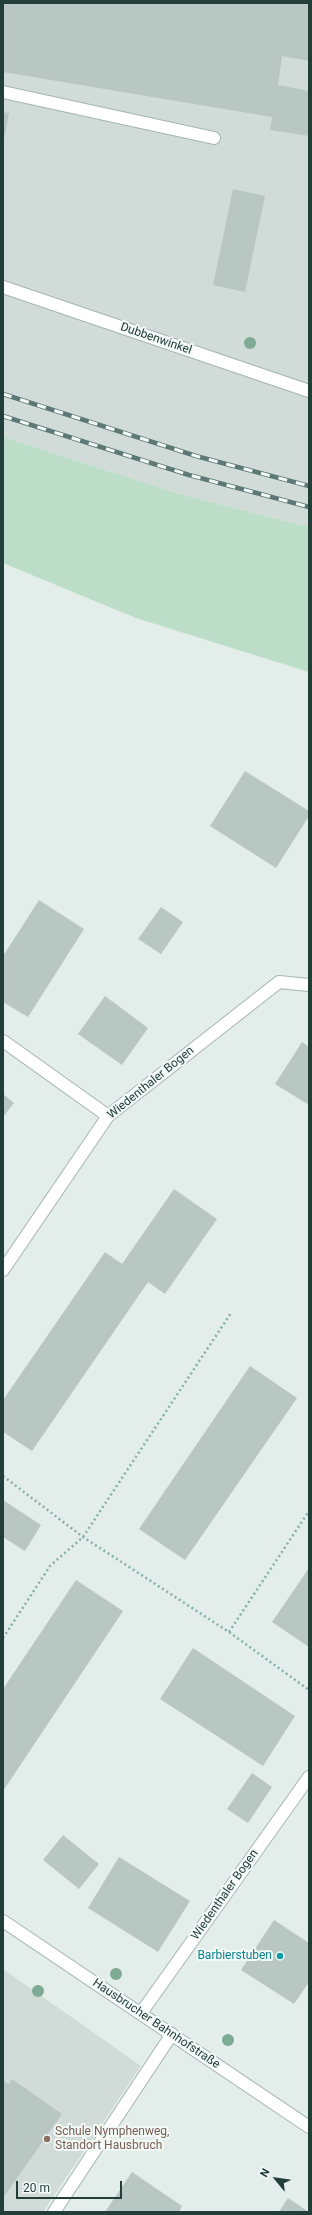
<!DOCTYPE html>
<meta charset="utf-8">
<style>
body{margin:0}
#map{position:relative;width:312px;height:2215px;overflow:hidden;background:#e3ede9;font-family:Roboto,sans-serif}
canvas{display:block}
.frame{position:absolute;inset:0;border:4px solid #223e39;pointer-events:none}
.north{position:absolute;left:256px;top:2159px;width:40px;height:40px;-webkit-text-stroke:3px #f3f9f7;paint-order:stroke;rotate:299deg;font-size:11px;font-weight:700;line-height:16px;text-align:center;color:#223e39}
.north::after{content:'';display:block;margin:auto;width:14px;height:18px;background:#223e39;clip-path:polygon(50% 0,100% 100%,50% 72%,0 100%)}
.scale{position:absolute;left:16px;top:2181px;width:106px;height:18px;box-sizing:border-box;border:2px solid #223e39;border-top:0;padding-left:5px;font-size:12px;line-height:14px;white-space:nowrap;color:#223e39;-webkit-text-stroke:3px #f3f9f7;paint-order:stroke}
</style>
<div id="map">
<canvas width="312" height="2215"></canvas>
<div class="frame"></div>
<div class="north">N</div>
<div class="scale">20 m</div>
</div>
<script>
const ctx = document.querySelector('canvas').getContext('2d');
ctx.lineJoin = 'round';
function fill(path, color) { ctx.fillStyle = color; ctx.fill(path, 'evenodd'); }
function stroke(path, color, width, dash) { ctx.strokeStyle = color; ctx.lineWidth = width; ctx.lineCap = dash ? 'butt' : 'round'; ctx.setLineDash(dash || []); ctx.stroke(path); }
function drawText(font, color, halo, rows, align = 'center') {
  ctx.font = font + ' Roboto,sans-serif'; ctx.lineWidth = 4; ctx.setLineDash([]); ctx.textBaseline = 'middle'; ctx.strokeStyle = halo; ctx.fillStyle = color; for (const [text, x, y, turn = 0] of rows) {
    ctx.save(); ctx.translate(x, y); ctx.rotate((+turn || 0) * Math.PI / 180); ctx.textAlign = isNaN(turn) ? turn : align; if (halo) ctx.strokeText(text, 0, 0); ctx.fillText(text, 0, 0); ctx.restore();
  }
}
fill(new Path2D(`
 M3 3H309V527L179 494 3 437Z
 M3 1969 141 2066 43 2212H3Z`), '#d1dcd8');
fill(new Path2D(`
 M3 437 179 494 309 527V672L136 618 3 563Z`), '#bcddc8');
fill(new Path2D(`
 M3 3H309V61L282 56 278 85 309 91V136L270 130 272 117 3 72Z
 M3 112 9 113 4 139H3Z
 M233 189 265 196 245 292 213 285Z
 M245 771 309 811V816L276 868 210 826Z
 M39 900 84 929 28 1017 3 1002V956Z
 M161 907 183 922 161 954 138 939Z
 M105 996 148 1028 122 1065 78 1034Z
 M302 1042 309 1047V1105L275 1084Z
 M3 1094 14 1103 3 1117Z
 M174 1189 217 1219 165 1294 148 1282 32 1451 3 1432V1400L105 1252 122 1264Z
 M250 1366 297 1398 185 1560 139 1529Z
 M3 1500 41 1525 25 1551 3 1537Z
 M309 1568V1647L272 1622Z
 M76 1580 123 1611 3 1791V1689Z
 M193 1648 295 1716 263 1766 160 1699Z
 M252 1773 272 1787 248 1823 227 1809Z
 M63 1835 99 1864 79 1889 43 1860Z
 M119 1857 190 1901 158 1952 88 1908Z
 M274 1920 309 1943V1982L294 2004 241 1970Z
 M12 2079 62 2114 3 2198V2080L9 2084Z
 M132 2172 182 2206 179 2212H105Z
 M288 2198 309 2212H279Z`), '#b8c7c2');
const minor = new Path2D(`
 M3 92 214 138
 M3 287 309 391
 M3 1041 108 1116
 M3 1270 108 1116 279 982 309 985
 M3 1921 309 2127
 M141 2013 309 1777
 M54 2212 172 2034`);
stroke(minor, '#a5b5b1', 14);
stroke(new Path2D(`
 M3 1476 83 1537 229 1632 309 1690
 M229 1632 309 1511
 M3 1638 50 1566 83 1537 231 1313`), '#83b0a7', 2.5, [2, 3]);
stroke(minor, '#fff', 12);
const rail = new Path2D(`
 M3 394 196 456 309 486
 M3 416 189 475 309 507`);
stroke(rail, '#5d7975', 4.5);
stroke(rail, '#f3f9f7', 3, [9]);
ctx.fillStyle = '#7faa95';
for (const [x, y] of [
 [250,343],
 [116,1974],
 [38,1991],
 [228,2040]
]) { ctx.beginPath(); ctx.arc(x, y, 6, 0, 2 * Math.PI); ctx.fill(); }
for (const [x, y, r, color] of [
 [280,1956,4,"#0f9aa8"],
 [47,2139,4,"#8d6e63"]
]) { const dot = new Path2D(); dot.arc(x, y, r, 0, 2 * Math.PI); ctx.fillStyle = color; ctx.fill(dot); stroke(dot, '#f3f9f7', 1.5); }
drawText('12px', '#223e39', '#f3f9f7', [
 ["Dubbenwinkel",156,339,19],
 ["Wiedenthaler Bogen",151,1083,-39],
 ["Wiedenthaler Bogen",225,1895,-55],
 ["Hausbrucher Bahnhofstraße",156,2024,34]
]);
drawText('12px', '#0d838f', '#f3f9f7', [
 ["Barbierstuben",272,1956]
], 'right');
drawText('12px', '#785e54', '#f3f9f7', [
 ["Schule Nymphenweg,",55,2132],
 ["Standort Hausbruch",55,2146]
], 'left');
</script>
